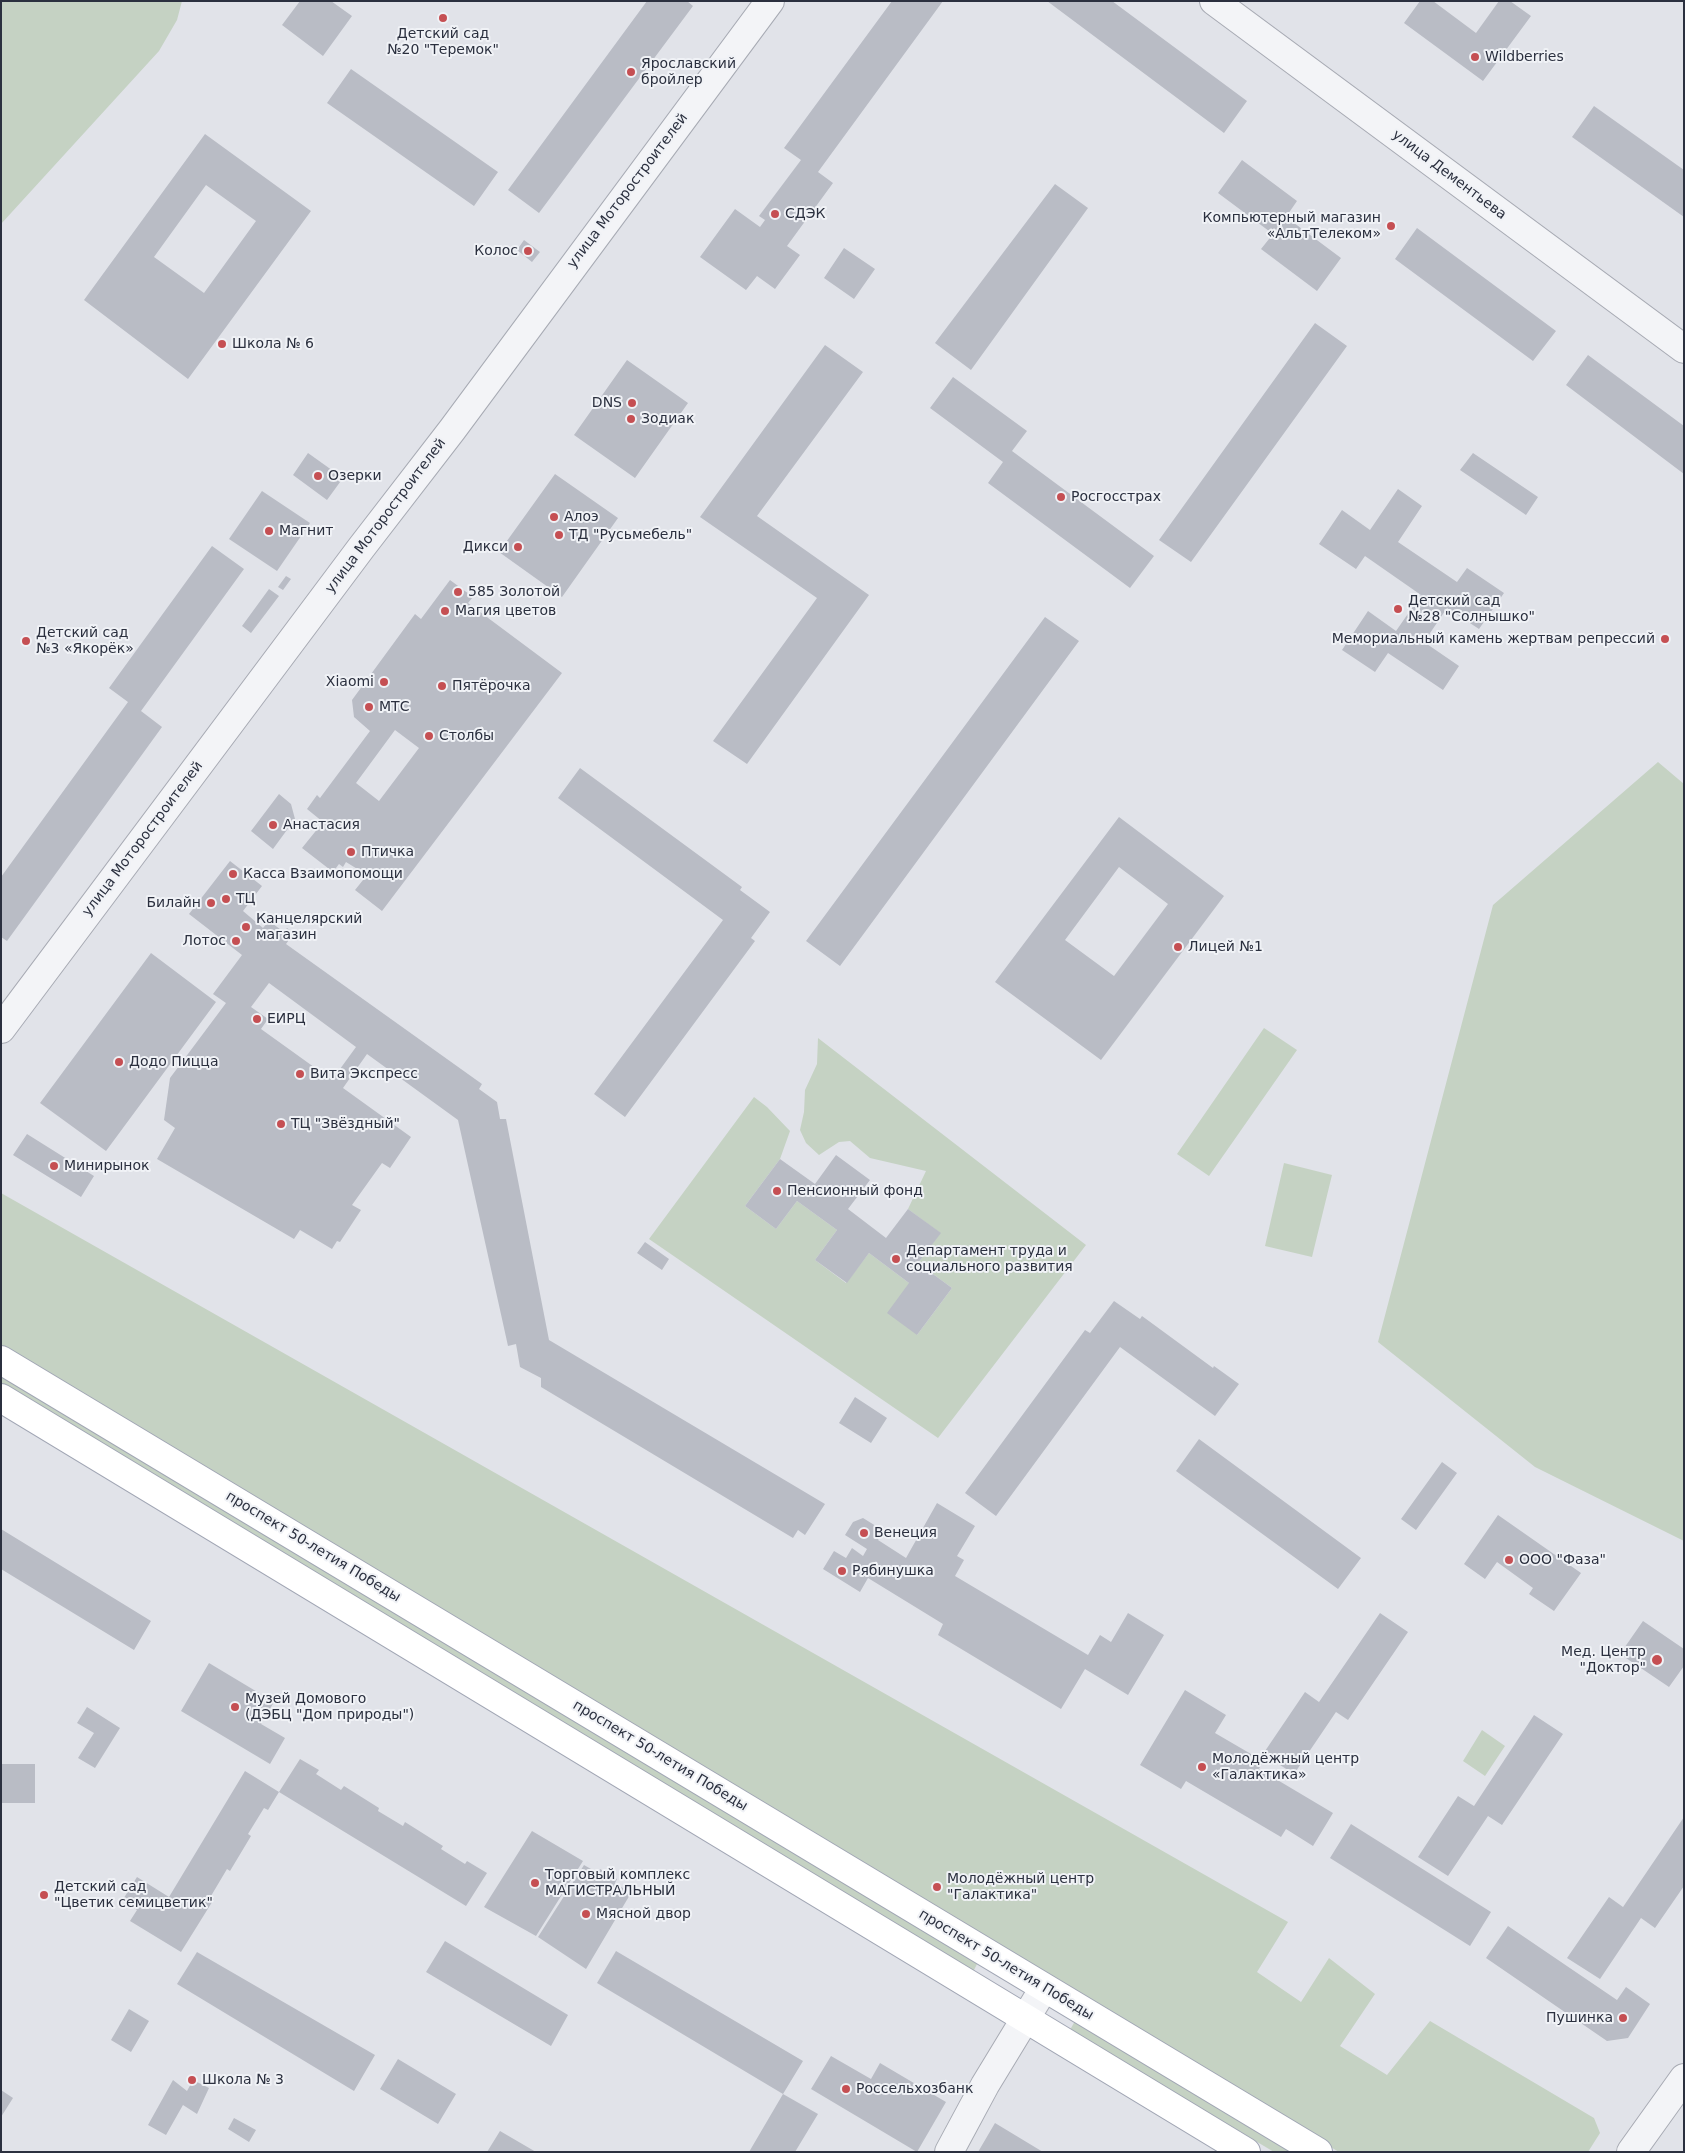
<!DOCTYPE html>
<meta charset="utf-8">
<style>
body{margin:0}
#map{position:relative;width:1685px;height:2153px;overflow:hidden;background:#e1e3e9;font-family:"DejaVu Sans",sans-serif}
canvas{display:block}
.frame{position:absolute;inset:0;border:2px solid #2b303f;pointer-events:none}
</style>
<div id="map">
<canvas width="1685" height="2153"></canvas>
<div class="frame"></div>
</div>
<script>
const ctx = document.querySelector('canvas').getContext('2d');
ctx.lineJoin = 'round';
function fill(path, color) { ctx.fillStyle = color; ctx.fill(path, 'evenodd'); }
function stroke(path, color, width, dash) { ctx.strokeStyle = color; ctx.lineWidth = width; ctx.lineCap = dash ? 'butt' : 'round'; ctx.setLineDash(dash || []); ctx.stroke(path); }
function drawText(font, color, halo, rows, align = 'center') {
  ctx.font = font + ' "DejaVu Sans",sans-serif'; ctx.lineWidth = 4; ctx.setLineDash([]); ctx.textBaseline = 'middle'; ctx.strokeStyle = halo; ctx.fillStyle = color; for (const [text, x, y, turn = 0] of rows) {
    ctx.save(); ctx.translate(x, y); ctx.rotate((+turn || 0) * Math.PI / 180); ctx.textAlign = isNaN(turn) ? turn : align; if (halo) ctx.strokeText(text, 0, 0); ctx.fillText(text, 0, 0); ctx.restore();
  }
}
fill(new Path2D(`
 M1 1H182L177 20 159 51 1 224Z
 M1658 762 1684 784V1541L1535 1467 1378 1342 1493 905Z
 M1264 1028 1297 1050 1209 1176 1177 1154Z
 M818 1038 1086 1245 938 1438 649 1239 754 1097 767 1107 790 1131 780 1159 745 1206 776 1229 797 1201 837 1230 815 1260 846 1283 869 1253 909 1283 917 1335 952 1288 918 1263 940 1233 908 1209 926 1171 870 1158 850 1141 839 1142 819 1155 806 1143 800 1130 804 1112 805 1090 817 1064Z
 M1284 1163 1332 1175 1312 1257 1265 1246Z
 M1 1193 1288 1922 1257 1972 1301 2002 1329 1958 1375 1994 1340 2046 1387 2075 1430 2021 1594 2118 1600 2133 1588 2152H1339L1 1348Z
 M1 1374 978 1962 973 1972 1 1386Z
 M1482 1730 1505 1746 1485 1776 1463 1761Z
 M1075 2021 1292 2152H1274L1070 2030Z`), '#c5d2c3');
fill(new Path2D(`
 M300 1H331L352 16 323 56 282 25Z
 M647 1H687L693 6 539 213 508 190Z
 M892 1H943L818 172 833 183 787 246 800 255 775 289 757 276 746 290 700 257 735 209 760 227 765 220 759 216 801 160 784 148Z
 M1047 1H1112L1247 101 1224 133Z
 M1420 1H1433L1476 33 1499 1H1510L1531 16 1483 81 1404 23Z
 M351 69 498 172 474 206 327 103Z
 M1594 106 1684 170V217L1572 137Z
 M205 134 311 211 188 379 84 300ZM206 185 256 221 204 293 154 257Z
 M1242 160 1297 201 1286 217 1341 258 1317 291 1261 249 1273 234 1218 193Z
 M1055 184 1088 208 971 370 935 343Z
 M1417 228 1556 331 1533 361 1395 259Z
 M524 240 540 252 532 262 517 250Z
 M844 248 875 269 854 299 824 278Z
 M1315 323 1347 346 1191 562 1159 540Z
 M825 345 863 372 757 516 869 595 747 764 713 741 817 598 700 517Z
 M1588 355 1684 426V474L1566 385Z
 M627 360 688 403 635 478 574 435Z
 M953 377 1027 431 1012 451 1154 556 1130 588 988 483 1003 462 930 408Z
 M308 453 343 478 327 500 293 475Z
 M1473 453 1538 497 1526 515 1460 470Z
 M555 474 618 518 562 597 499 552Z
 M1398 489 1422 506 1398 542 1457 582 1467 568 1504 593 1479 629 1447 608 1424 642 1459 666 1443 690 1388 653 1375 672 1342 650 1368 611 1396 631 1421 595 1365 556 1356 569 1319 544 1342 510 1370 530Z
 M262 491 310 523 277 571 229 539Z
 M212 546 244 569 141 711 162 727 7 941 1 937V877L128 702 109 688Z
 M286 576 291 579 283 590 278 587Z
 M450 580 473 597 468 603 562 673 382 911 355 890 367 875 346 862 343 867 339 864 333 872 302 848 323 822 307 809 317 795 320 798 370 731 354 717 352 700 415 614 421 619ZM395 730 419 748 379 801 356 783Z
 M269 589 279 596 251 633 242 626Z
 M1045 617 1079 641 840 966 806 941Z
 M580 768 742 887 740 890 770 912 751 938 755 941 625 1117 594 1094 723 920 558 798Z
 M279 794 291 804 295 819 273 849 251 831Z
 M1119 817 1224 896 1101 1060 995 982ZM1119 867 1168 904 1114 976 1065 940Z
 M230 861 262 886 243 911 263 928 269 921 284 932 287 928 294 933 286 944 482 1084 479 1089 497 1102 500 1119H506L549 1340 825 1504 805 1535 798 1530 793 1538 541 1387V1378L520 1367 516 1344 508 1346 458 1120 367 1054 343 1088 411 1137 390 1168 382 1163 352 1205 361 1210 340 1242 337 1241 332 1249 300 1230 294 1239 157 1159 175 1128 164 1120 170 1078 226 1003 213 994 242 955 189 914ZM269 983 356 1047 332 1080 261 1029 268 1019 251 1007Z
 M151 953 216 1002 106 1151 40 1103Z
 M27 1134 94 1176 81 1197 13 1155Z
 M836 1155 870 1180 848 1209 886 1238 908 1209 941 1233 918 1263 952 1288 917 1335 887 1313 909 1283 869 1253 847 1283 815 1260 837 1230 797 1201 776 1229 745 1206 780 1159 815 1184Z
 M645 1242 669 1259 662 1270 637 1253Z
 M1114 1301 1140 1319 1142 1316 1213 1368 1214 1366 1239 1384 1215 1416 1120 1347 996 1516 965 1493 1085 1330 1090 1333Z
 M855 1397 887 1418 871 1443 839 1423Z
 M1199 1439 1361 1558 1338 1589 1176 1471Z
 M1442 1462 1457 1473 1416 1530 1401 1519Z
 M937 1503 975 1526 957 1556 964 1560 955 1576 1088 1655 1100 1635 1111 1642 1128 1613 1164 1635 1128 1695 1085 1669 1061 1709 938 1635 943 1624 868 1578 860 1592 823 1569 834 1551 846 1558 852 1548 863 1556 867 1549 845 1535 853 1522 863 1518 884 1531 878 1540 906 1558Z
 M1498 1515 1581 1573 1554 1611 1529 1594 1533 1588 1497 1562 1485 1579 1464 1564Z
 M1 1529 151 1621 134 1650 1 1569Z
 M1380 1613 1408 1632 1348 1720 1336 1712 1294 1774 1263 1754 1305 1692 1319 1702Z
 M1643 1621 1684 1649V1666L1669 1687 1620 1654Z
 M209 1663 274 1702 261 1724 285 1738 270 1764 181 1711Z
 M1185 1690 1226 1715 1215 1733 1263 1761 1259 1769 1333 1813 1313 1846 1286 1829 1281 1837 1186 1781 1181 1789 1140 1765Z
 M87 1707 120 1728 95 1768 78 1758 94 1733 77 1723Z
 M1534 1715 1563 1734 1502 1825 1488 1816 1448 1876 1418 1857 1458 1796 1474 1806Z
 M300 1759 319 1770 316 1774 341 1790 344 1786 379 1808 378 1811 403 1826 405 1822 443 1846 441 1849 465 1864 467 1861 487 1873 466 1906 279 1792 268 1810 264 1808 248 1834 251 1836 230 1871 227 1869 211 1896 214 1899 181 1952 130 1921 137 1910 122 1901 137 1877 169 1897 245 1771 279 1792Z
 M1 1764H35V1803H1Z
 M1684 1817V1886L1655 1928 1641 1918 1600 1979 1567 1958 1609 1897 1623 1907Z
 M1351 1824 1491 1912 1470 1946 1330 1858Z
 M532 1831 583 1861 536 1936 484 1907Z
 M584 1865 598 1873 600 1869 617 1879 615 1883 631 1893 586 1969 538 1937Z
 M1508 1926 1617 2000 1626 1987 1650 2004 1628 2038 1607 2041 1486 1958Z
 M445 1941 568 2015 551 2046 426 1972Z
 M616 1951 803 2061 783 2094 597 1983Z
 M197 1952 375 2055 354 2091 177 1984Z
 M129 2009 149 2021 131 2052 111 2040Z
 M831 2056 871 2079 880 2063 946 2102 917 2152 811 2089Z
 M398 2059 456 2094 438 2124 380 2089Z
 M173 2080 187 2091 193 2080 209 2088 197 2114 183 2105 166 2135 148 2125Z
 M1 2090 13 2098 1 2117Z
 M783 2094 818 2114 795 2152H749Z
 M234 2118 256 2130 249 2142 228 2129Z
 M995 2123 1043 2152H978Z
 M500 2131 536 2152H487Z`), '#b9bcc5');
const tertiary = new Path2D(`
 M1214 1 1684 349
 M1 1029 361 548 452 430 770 1
 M949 2152 985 2085 1044 1988
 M1631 2152 1684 2078`);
const primary = new Path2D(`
 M1 1360 1318 2152
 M1 1398 1246 2152`);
stroke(tertiary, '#a7aab3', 30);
stroke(primary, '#a1a6b4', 30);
stroke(tertiary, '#f3f4f7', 28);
stroke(primary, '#fff', 28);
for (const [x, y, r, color] of [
 [443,18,5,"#c54f53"],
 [1475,57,5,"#c54f53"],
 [631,72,5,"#c54f53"],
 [775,214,5,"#c54f53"],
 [1391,226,5,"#c54f53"],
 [528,251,5,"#c54f53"],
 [222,344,5,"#c54f53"],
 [632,403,5,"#c54f53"],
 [631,419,5,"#c54f53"],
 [318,476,5,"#c54f53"],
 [1061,497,5,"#c54f53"],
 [554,517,5,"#c54f53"],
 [269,531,5,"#c54f53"],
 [559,535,5,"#c54f53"],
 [518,547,5,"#c54f53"],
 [458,592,5,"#c54f53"],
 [1398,609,5,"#c54f53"],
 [445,611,5,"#c54f53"],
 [1665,639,5,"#c54f53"],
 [26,641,5,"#c54f53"],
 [384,682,5,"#c54f53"],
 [442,686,5,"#c54f53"],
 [369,707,5,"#c54f53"],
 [429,736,5,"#c54f53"],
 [273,825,5,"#c54f53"],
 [351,852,5,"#c54f53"],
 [233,874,5,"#c54f53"],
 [226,899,5,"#c54f53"],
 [211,903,5,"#c54f53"],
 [246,927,5,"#c54f53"],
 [236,941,5,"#c54f53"],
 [1178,947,5,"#c54f53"],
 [257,1019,5,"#c54f53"],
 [119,1062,5,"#c54f53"],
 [300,1074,5,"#c54f53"],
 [281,1124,5,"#c54f53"],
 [54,1166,5,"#c54f53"],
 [777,1191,5,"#c54f53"],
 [896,1259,5,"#c54f53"],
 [864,1533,5,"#c54f53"],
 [1509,1560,5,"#c54f53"],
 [842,1571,5,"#c54f53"],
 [1657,1660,6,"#c54f53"],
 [235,1707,5,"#c54f53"],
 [1202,1767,5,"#c54f53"],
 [535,1883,5,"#c54f53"],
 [937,1887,5,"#c54f53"],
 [44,1895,5,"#c54f53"],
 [586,1914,5,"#c54f53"],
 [1623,2018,5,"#c54f53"],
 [192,2080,5,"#c54f53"],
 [846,2089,5,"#c54f53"]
]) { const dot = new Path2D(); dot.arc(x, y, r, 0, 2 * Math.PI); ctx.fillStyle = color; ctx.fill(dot); stroke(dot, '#f0f2f6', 2); }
drawText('14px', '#2b303f', '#f0f2f6', [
 ["Детский сад",443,34,"center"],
 ["№20 \"Теремок\"",443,50,"center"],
 ["Wildberries",1485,57],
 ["Ярославский",641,64],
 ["бройлер",641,80],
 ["СДЭК",785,214],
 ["Компьютерный магазин",1381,218,"right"],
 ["«АльтТелеком»",1381,234,"right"],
 ["Колос",518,251,"right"],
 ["Школа № 6",232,344],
 ["DNS",622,403,"right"],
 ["Зодиак",641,419],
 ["Озерки",328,476],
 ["Росгосстрах",1071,497],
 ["Алоэ",564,517],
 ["Магнит",279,531],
 ["ТД \"Русьмебель\"",569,535],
 ["Дикси",508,547,"right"],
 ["585 Золотой",468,592],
 ["Детский сад",1408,601],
 ["№28 \"Солнышко\"",1408,617],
 ["Магия цветов",455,611],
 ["Детский сад",36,633],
 ["№3 «Якорёк»",36,649],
 ["Мемориальный камень жертвам репрессий",1655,639,"right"],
 ["Xiaomi",374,682,"right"],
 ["Пятёрочка",452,686],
 ["МТС",379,707],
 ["Столбы",439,736],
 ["Анастасия",283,825],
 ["Птичка",361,852],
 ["Касса Взаимопомощи",243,874],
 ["ТЦ",236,899],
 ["Билайн",201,903,"right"],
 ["Канцелярский",256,919],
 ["магазин",256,935],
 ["Лотос",226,941,"right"],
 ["Лицей №1",1188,947],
 ["ЕИРЦ",267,1019],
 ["Додо Пицца",129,1062],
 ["Вита Экспресс",310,1074],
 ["ТЦ \"Звёздный\"",291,1124],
 ["Минирынок",64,1166],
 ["Пенсионный фонд",787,1191],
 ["Департамент труда и",906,1251],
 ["социального развития",906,1267],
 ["Венеция",874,1533],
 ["ООО \"Фаза\"",1519,1560],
 ["Рябинушка",852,1571],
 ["Мед. Центр",1646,1652,"right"],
 ["\"Доктор\"",1646,1668,"right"],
 ["Музей Домового",245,1699],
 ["(ДЭБЦ \"Дом природы\")",245,1715],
 ["Молодёжный центр",1212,1759],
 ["«Галактика»",1212,1775],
 ["Торговый комплекс",545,1875],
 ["МАГИСТРАЛЬНЫЙ",545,1891],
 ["Молодёжный центр",947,1879],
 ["\"Галактика\"",947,1895],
 ["Детский сад",54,1887],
 ["\"Цветик семицветик\"",54,1903],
 ["Мясной двор",596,1914],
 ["Пушинка",1613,2018,"right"],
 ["Школа № 3",202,2080],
 ["Россельхозбанк",856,2089]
], 'left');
drawText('14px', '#2b303f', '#f0f2f6', [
 ["улица Дементьева",1449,175,37],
 ["улица Моторостроителей",628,191,-53],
 ["улица Моторостроителей",386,516,-53],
 ["улица Моторостроителей",143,839,-53],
 ["проспект 50-летия Победы",313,1547,31],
 ["проспект 50-летия Победы",660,1756,31],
 ["проспект 50-летия Победы",1006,1965,31]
]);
</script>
